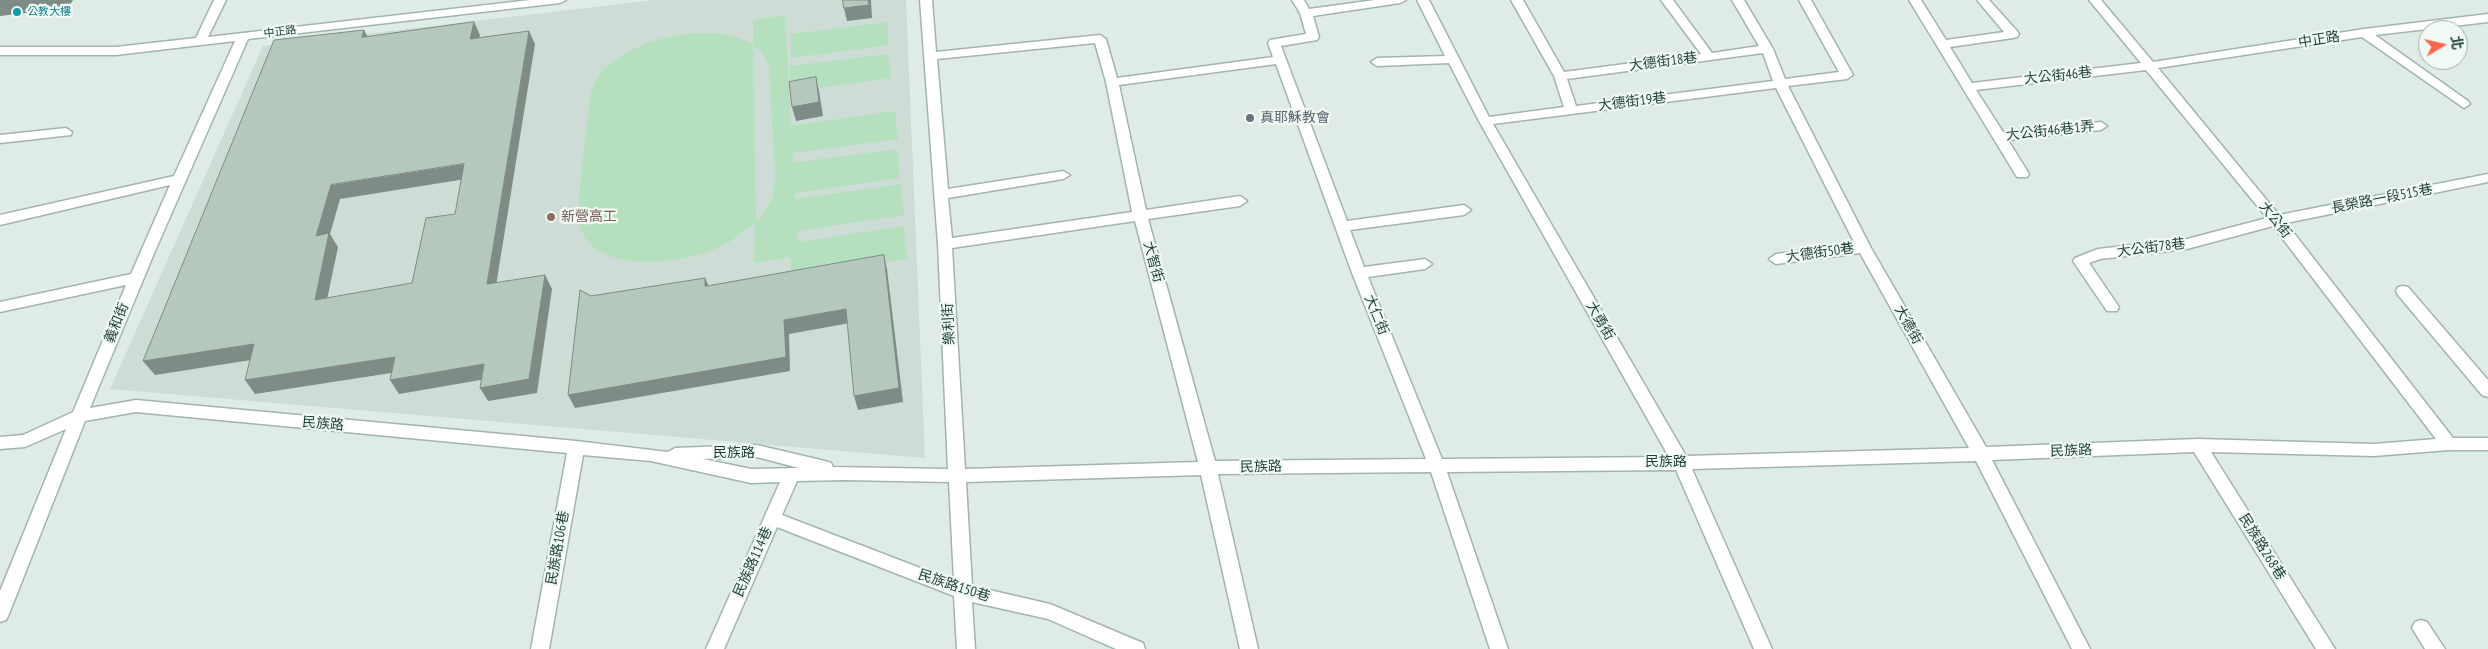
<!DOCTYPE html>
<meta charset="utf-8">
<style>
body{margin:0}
#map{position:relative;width:2488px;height:649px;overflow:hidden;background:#dfece5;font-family:"PT Sans Narrow","Noto Sans TC",sans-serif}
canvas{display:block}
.north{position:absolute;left:2418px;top:20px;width:50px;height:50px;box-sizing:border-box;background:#f0f9f4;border:1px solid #9cafa7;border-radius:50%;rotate:81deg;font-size:14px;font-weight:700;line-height:20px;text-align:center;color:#1e3f33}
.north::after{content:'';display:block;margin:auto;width:18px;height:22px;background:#ff654b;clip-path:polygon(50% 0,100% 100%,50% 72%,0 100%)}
</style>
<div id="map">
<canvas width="2488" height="649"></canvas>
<div class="north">北</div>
</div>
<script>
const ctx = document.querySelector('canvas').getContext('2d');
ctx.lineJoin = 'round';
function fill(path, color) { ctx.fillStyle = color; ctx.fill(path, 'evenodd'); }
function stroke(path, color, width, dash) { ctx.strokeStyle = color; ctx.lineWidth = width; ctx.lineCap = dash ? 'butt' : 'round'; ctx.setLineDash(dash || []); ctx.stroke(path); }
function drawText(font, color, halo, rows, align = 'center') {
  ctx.font = font + ' "PT Sans Narrow","Noto Sans TC",sans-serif'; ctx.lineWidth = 4.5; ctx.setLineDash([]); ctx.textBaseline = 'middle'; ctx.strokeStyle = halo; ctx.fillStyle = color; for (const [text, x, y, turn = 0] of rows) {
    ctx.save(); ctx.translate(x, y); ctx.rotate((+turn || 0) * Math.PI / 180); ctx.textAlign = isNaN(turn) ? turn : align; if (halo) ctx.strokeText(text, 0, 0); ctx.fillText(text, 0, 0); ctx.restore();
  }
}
fill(new Path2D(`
 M654 0H906L925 458 110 389 263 46Z`), '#cddcd4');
fill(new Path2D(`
 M785 15 791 126 895 111 898 139 793 153V163L897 149 900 178 795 193V199L901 184 904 215 797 231 798 242 904 226 907 259 791 277V257L754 263 755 223C741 234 727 245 710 251 675 264 599 273 581 230 574 214 588 116 591 93 593 87 596 80 599 75 628 38 713 19 753 45V20ZM753 46 761 51 769 66 775 177 773 197 761 217 756 222Z
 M887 22 889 45 791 58V34Z
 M888 54 891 78 790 92V66Z`), '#b5e0bd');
const minor = new Path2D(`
 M214 0H226L208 37 530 0H566L560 3 248 39 155 251 90 408 136 400 576 441 668 452 675 448 757 445 825 461 831 463 833 467 948 469 938 244 920 0H932L936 52 1100 35 1106 39 1117 78 1273 57 1268 43 1270 40 1306 34 1300 13 1292 0H1304L1309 9 1375 0H1406L1400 3 1313 16 1319 37 1317 40 1281 46 1347 221 1464 205 1471 210 1464 215 1350 230 1364 267 1425 259 1432 264 1425 269 1368 277 1442 459 1669 457 1479 121 1449 63 1377 66 1371 62 1377 58 1445 56 1417 0H1429L1489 117 1564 107 1554 76 1511 0H1523L1564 72 1701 54 1661 0H1673L1712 53 1759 46 1732 0H1744L1773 49 1785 79 1839 72 1799 0H1811L1853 75 1847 79 1788 86 1871 248 1986 447 2198 439 2374 444 2436 439 2273 226 2187 249 2100 259 2089 263 2119 307 2117 311H2107L2073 261 2075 258 2098 249 2187 239 2267 218 2146 70 1976 90 2003 132 2101 122 2107 126 2101 130 2008 140 2029 174 2027 177H2017L1909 0H1921L1946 40 2004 32 1977 0H1989L2017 31 2019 34 2017 37 2013 38 1950 47 1972 83 2141 63 2089 0H2101L2153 62 2364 29 2488 14V22L2375 35 2468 101 2470 104 2464 108 2362 37 2158 68 2279 215 2488 174V182L2286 223 2453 438H2488V450H2449L2374 456 2211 452 2335 649H2316L2194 452 1992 460 2090 649H2072L1976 461 1692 469 1772 649H1754L1676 470 1447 472 1508 649H1490L1431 472 1218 474 1258 649H1240L1201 475 966 482 972 586 1050 604 1143 643 1145 649H1116L1048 619 972 602 975 649H957L954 596 777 527 724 649H706L780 482 751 483 651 461 583 455 549 649H531L567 453 136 412 85 421 9 614 6 620 0 622V591L66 429 25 447 0 449V437L23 435 73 412 126 285 0 312V302L131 274 170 185 0 225V215L174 176 235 41 116 55H0V47H116L196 38ZM1095 43 1106 82 1132 212 952 238 948 198 1063 179 1070 175 1063 171 948 189 937 59ZM1763 53 1773 81 1576 106 1567 79ZM1276 64 1352 273 1426 459 1215 461 1148 219 1240 206 1247 201 1240 196 1146 210 1119 85ZM1776 88 1855 244 1776 254 1769 259 1776 264 1860 253 1969 448 1686 456 1493 124ZM1135 221 1198 462 965 469 952 248ZM757 457 799 468 751 469 703 459ZM844 480 949 482 954 581 782 515 797 481Z
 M66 128 72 132 71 135 0 143V135Z
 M2403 286 2408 287 2488 380V397L2482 395 2398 295 2396 291 2398 287Z
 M2421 620 2427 622 2445 649H2425L2412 628 2415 622Z`);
stroke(minor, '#a1b5ac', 3);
fill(minor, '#fff');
fill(new Path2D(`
 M0 0H73L68 8 0 16Z
 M868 0H871L872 18 847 21 844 8Z
 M474 22 480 35 476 52 470 39Z
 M364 30 371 43 362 37Z
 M529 31 535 44 494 298 487 284Z
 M816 77 819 91 823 116 796 121 792 107Z
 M464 164 472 178 340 199 330 234 338 247 324 314 315 300 316 236 331 185Z
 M884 255 887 269 903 402 858 410 854 396Z
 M545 275 552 289 537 393 488 401 480 388Z
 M705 278 711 291 705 286Z
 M846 309 850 323 789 334 790 371 575 408 568 395 784 320Z
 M254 344 264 358 155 375 143 361Z
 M395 357 404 371 255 394 245 380Z
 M484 364 492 378 399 394 390 380Z`), '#7e8c85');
const building = new Path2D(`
 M843 0H868L869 5 844 8Z
 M474 22 470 39 529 31 487 284 545 275 529 379 480 388 484 364 390 380 395 357 245 380 254 344 143 361 274 40 364 30 362 37ZM464 164 455 214 426 218 412 283 315 300 329 233 316 236 331 185Z
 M816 77 819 102 792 107 789 82Z
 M884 255 899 388 854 396 846 309 784 320 786 357 568 395 580 290 591 296 705 278V286Z`);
fill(building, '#b4c8be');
stroke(building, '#7e8c85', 1);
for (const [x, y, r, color] of [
 [17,12,5,"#0f9aa8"],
 [1250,118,5,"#6b7280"],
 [551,217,5,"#8d6e63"]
]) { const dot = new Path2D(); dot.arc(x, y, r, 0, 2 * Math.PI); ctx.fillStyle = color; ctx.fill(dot); stroke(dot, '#f0f9f4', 2); }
drawText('11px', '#0d838f', '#f0f9f4', [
 ["公教大樓",27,12]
], 'left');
drawText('11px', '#1e3f33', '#f0f9f4', [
 ["中正路",280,32,-7]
]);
drawText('14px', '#1e3f33', '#f0f9f4', [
 ["中正路",2319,40,-9],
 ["大德街18巷",1663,62,-7],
 ["大公街46巷",2058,76,-6],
 ["大德街19巷",1632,102,-7],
 ["大公街46巷1弄",2050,131,-6],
 ["長榮路一段515巷",2382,199,-11],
 ["大公街",2275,220,51],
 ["大公街78巷",2151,248,-7],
 ["大德街50巷",1820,253,-8],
 ["大智街",1153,262,75],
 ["大仁街",1376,315,68],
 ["大勇街",1600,321,60],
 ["義和街",117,323,-68],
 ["樂利街",949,324,-93],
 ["大德街",1908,325,61],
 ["民族路",323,424,5],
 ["民族路",2071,451,-2],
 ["民族路",734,453],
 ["民族路",1666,462],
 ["民族路",1261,467,-1],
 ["民族路268巷",2262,547,58],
 ["民族路106巷",558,548,-80],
 ["民族路114巷",753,562,-66],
 ["民族路150巷",954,586,18]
]);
drawText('14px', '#5b616d', '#f0f9f4', [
 ["真耶穌教會",1260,118]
], 'left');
drawText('14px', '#785e54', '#f0f9f4', [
 ["新營高工",561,217]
], 'left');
</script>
